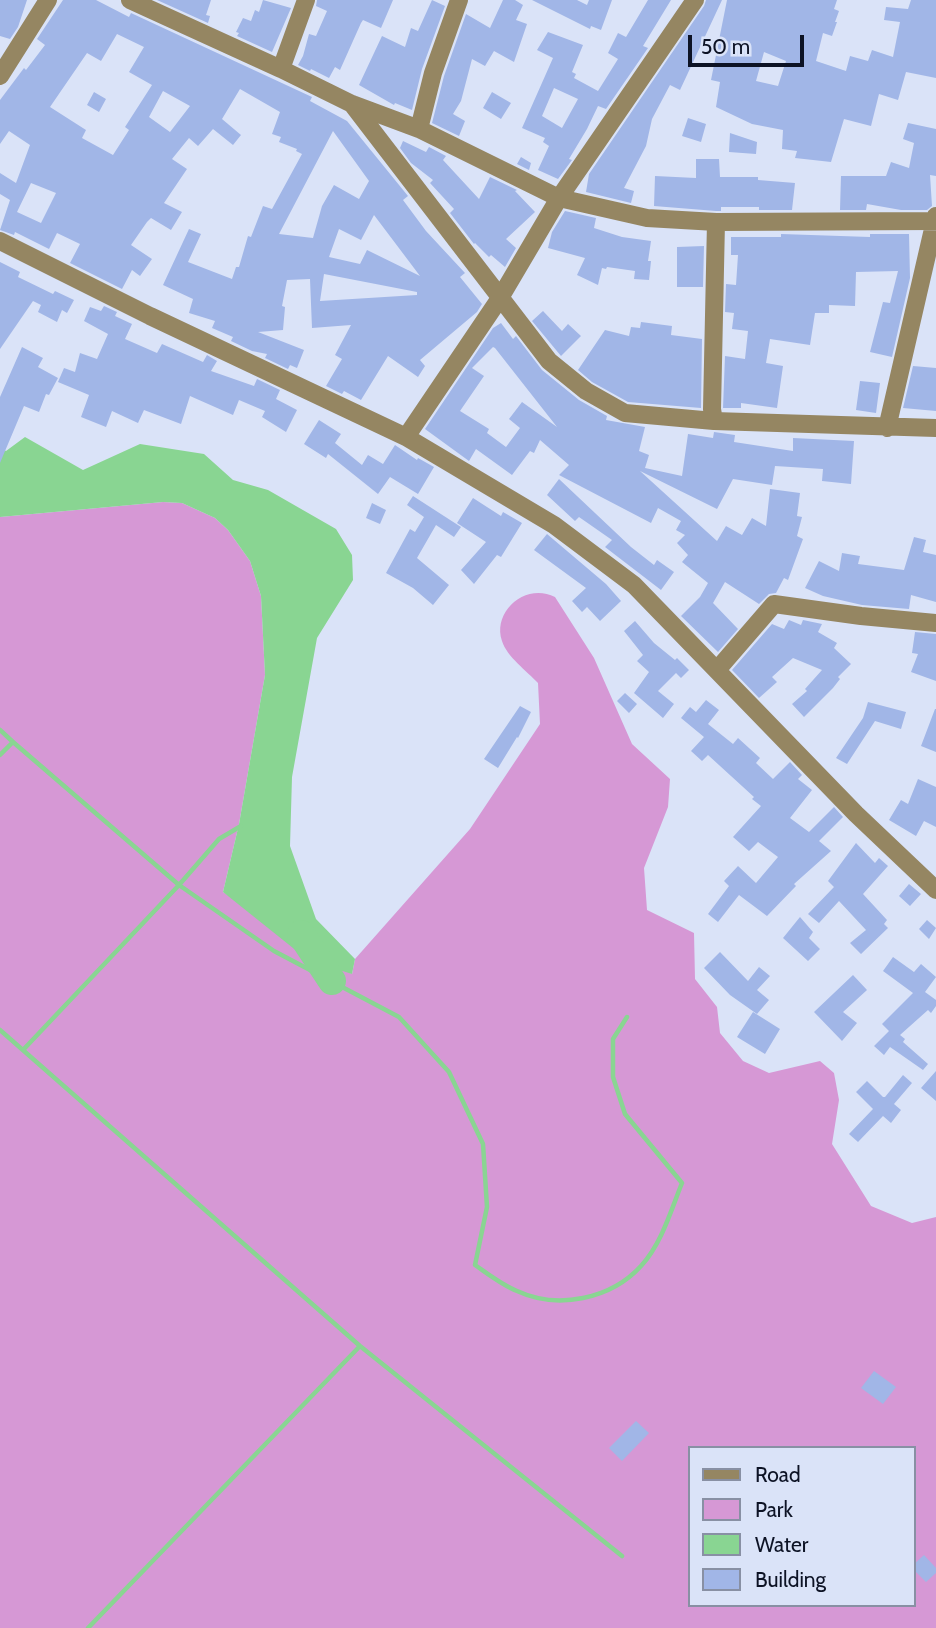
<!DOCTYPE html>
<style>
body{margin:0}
#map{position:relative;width:936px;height:1628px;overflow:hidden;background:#dae3f8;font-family:Cabin,sans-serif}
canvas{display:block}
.legend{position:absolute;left:688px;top:1446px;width:228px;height:161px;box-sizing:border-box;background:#dae3f8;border:2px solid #8890a4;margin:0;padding:9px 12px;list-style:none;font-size:21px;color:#0d1325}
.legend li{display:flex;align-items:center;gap:14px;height:35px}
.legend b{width:35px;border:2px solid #8890a4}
.scale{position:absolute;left:688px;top:35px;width:116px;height:32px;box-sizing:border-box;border:4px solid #0d1325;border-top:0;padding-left:9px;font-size:21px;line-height:24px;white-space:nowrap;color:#0d1325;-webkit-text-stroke:5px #dae3f8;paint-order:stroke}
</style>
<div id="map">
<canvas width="936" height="1628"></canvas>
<ul class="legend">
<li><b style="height:9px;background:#958662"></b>Road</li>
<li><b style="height:19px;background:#d698d5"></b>Park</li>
<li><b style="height:19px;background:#89d592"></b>Water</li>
<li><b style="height:19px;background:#a1b6e7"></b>Building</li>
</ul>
<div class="scale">50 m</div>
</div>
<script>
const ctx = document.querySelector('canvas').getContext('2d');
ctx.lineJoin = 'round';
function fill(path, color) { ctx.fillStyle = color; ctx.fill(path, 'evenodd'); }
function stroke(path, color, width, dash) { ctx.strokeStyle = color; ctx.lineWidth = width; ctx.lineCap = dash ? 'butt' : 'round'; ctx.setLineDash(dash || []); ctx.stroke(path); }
fill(new Path2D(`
 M163 502 182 503 215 518 228 530 250 561 261 596 265 675 239 824 223 892 352 974 355 959 470 829 540 724 538 683C527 671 507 657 502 641 492 611 526 582 555 597L594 658 632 744 670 779 668 807 644 868 647 910 694 933 695 979 717 1007 720 1033 743 1061 769 1073 820 1061 834 1073 839 1100 832 1144 871 1206 912 1223 936 1217V1628H0V517ZM689 1448H913V1605H689Z`), '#d698d5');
fill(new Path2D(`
 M25 437 83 470 140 444 204 454 233 480 268 490 336 529 352 555 353 580 317 638 292 777 290 846 316 919 355 959 352 974 308 960 223 892 239 824 265 675 261 596 250 561 228 530 215 518 182 503 163 502 0 517V448L6 451Z`), '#89d592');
stroke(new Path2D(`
 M0 730 13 742 0 755
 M13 742 179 885 274 951 399 1017 449 1072 483 1144 487 1207 475 1265C488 1274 502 1285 517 1291 558 1310 611 1299 641 1266 662 1243 671 1210 682 1183L625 1114 613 1077V1039L627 1017
 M0 1030 360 1346 622 1556
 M23 1050 179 885 219 839 241 826
 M88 1628 360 1346`), '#89d592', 4.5);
stroke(new Path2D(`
 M301 934 332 981`), '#89d592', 28);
fill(new Path2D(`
 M0 0H27L18 27 10 39 0 36Z
 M63 0H96L129 17 131 13 312 97 310 101 347 121 408 196 403 200 426 231 465 273 460 277 482 304 477 312 420 360 425 366 418 377 388 356 361 400 344 391 342 394 326 386 342 359 335 355 351 325 312 328 310 279 287 280 282 306 285 307 283 330 258 332 304 350 297 368 290 365 288 369 265 358 267 354 252 351 231 341 233 337 212 328 215 321 189 313 193 299 163 285 189 229 201 234 188 262 232 279 236 267H239L248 236 251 237 263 206 272 209 302 154 296 151 297 149 279 142 281 137 272 134 280 112 240 89 222 119 241 135 233 145 213 129 198 146 189 138 172 159 187 169 164 203 182 212 171 230 151 218 147 222 131 245 152 259 140 276 132 270 122 289 70 263 80 244 57 233 49 249 15 232 14 235 0 230 10 200 0 194V173L16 183 30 145 9 131 0 144V100L24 68 26 70 45 45 37 39ZM117 34 144 47 129 72 152 85 125 127 129 130 113 155 82 138 86 130 50 107 87 53 101 61ZM163 91 190 106 170 132 149 117ZM333 131 369 181 359 199 334 185 322 206 313 238 279 234ZM31 183 56 193 41 223 17 212ZM374 215 420 276 367 250 360 264 329 257 339 229 361 240ZM324 274 417 292V295L320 301Z
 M157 0H211L206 15 210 16 208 23Z
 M263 0 291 8 272 52 237 36 239 33 236 32 243 18 251 21 255 10 259 12Z
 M317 0H393L381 28 363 20 361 23 340 70 335 67 329 78 311 69 310 71 298 65 303 56 309 34 316 36 327 11 316 6Z
 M432 0 445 6 422 69 412 110 395 103 394 105 359 85 382 36 405 47 411 28 418 31Z
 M503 0H515L523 5 516 20 527 24 514 62 494 51 485 66 472 59 461 101 453 114 465 121 459 136 432 123 444 76 466 14 490 28Z
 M532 0H577L587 5 589 0H612L601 30 591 26 590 29Z
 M648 0H671L643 46 648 48 606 109 598 106 587 129 569 159 572 160 558 179 538 170 549 146 543 142 545 138 522 128 553 58 537 50 548 32 583 45 572 72 576 74 574 78 598 91 618 59 608 53 618 33 626 37ZM554 88 578 99 562 128 542 116Z
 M706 0H722L680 90 670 85 652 119 646 146 624 188 634 191 631 203 586 192 589 174 704 6Z
 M727 0H837L834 9 839 11 835 22H837L832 36 823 33 816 61 846 71 850 56 868 61 872 50 893 57 900 22 884 20 886 7 908 9 911 0H936V78L906 72 898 100 879 94 871 126 844 119 831 162 795 158 797 151 782 149 783 130 752 124 716 107 720 82 711 80ZM764 52 786 61 778 86 756 81Z
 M94 92 106 99 99 112 87 105Z
 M492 92 511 103 501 119 483 108Z
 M688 118 706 124 701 142 682 136Z
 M908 123 936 129V176L930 175 932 206 927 210H901L867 204 866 210H840L841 176H886L891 162 909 168 914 143 903 139Z
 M730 133 757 142 756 154 729 152Z
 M403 141 426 152 429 147 446 156 443 160 479 199 490 177 517 190 515 191 535 212 506 239 516 248 505 267 491 255 489 257 475 243 474 244 450 213 454 209 430 183 433 180 411 163 400 148Z
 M521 157 531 163 529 170 517 164Z
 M696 159H719L720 177H758V180L795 183 792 210H759V207H721V211H716L654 206 655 176 696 178Z
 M565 211 596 218 594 228 622 237 651 241 648 261H651L649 280 634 279 635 271 607 267 606 269 602 268 598 285 577 275 585 258 548 248 552 232Z
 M781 234 870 237V234H909L910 278 892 357 870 352 883 302 890 303 898 271 856 272 855 306 829 305V313H815L810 345 770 339 766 363 783 366 777 408 741 403V408H723L725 356 745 359 748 331 732 329 734 313 725 312 726 284 736 285 738 255H731V237H781Z
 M704 246 703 287H677V247Z
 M0 262 20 272 18 277 53 294 55 291 74 300 67 313 62 310 57 322 38 312 41 305 33 301 0 349Z
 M104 306 117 312 115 316 132 324 125 339 157 353 162 344 203 362 207 355 217 361 211 371 254 386 257 379 280 390 276 399 297 410 286 432 262 417 265 411 239 400 233 415 190 396 181 424 144 410 138 423 112 411 106 427 81 417 89 395 58 382 64 368 75 372 80 353 97 359 108 334 84 321 90 307 101 311Z
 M543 311 562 331 568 324 581 336 561 356 532 321Z
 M641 322 672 326 671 335 702 339 701 408 628 402 592 382 578 370 605 330 629 336 631 327 640 328Z
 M501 323 513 339 516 336 542 370 579 400 607 416 606 420 645 427 639 451 649 455 645 468 682 476 688 434 713 438 714 432 735 435 734 442 793 451V438L854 441 851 484 822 481 823 469 775 466 772 485 733 479 717 509 640 471 717 541 726 526 742 535 752 518 766 526 770 489 800 493 797 516 802 517 797 536 803 539 788 580 784 578 776 593 769 594 759 604 725 582 713 603 738 629 718 652 681 616 700 597 708 583 682 562 688 555 677 543 685 535 676 530 681 521 658 508 651 523 559 475 569 465 540 440 534 453 530 451 512 475 476 449 469 461 425 429 493 328ZM493 347 495 348 557 427 522 402 509 419 520 428 506 447 487 433 489 429 460 411 484 376 472 368Z
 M22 347 43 358 38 367 58 378 49 395 46 394 39 412 24 406 0 463V397Z
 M913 366 936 368V411L903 408Z
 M860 381 880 383 876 413 856 410Z
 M319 420 341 434 335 443 362 465 368 455 383 464 395 445 417 460 418 458 434 467 418 494 390 477 378 494 328 454 326 458 304 444Z
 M559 479 631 547 654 565 657 560 674 572 661 590 605 547 612 540 579 517 575 521 547 495Z
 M413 496 461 527 454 537 436 525 417 558 449 585 433 605 413 588 386 573 410 529 415 532 424 517 407 505Z
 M473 498 501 516 503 512 522 523 501 557 497 555 474 584 461 570 486 542 457 523Z
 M372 503 386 510 380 524 366 518Z
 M547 534 606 584 621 601 600 621 587 607 582 612 572 601 586 588 534 550Z
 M914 537 926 540 923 552 936 555V602L911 595 909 609 862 605 823 596 805 588 819 561 839 571 842 553 860 556 858 564 904 570Z
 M789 620 801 625 803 620 822 624 818 632 837 643 834 648 851 664 838 677 840 679 833 688 804 717 792 704 807 691 805 689 822 670 793 658 772 677 777 682 759 698 732 670 772 624 784 629Z
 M635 621 654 643 675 660 677 658 689 670 681 678 676 673 658 691 674 704 663 718 634 693 649 672 637 661 643 655 624 631Z
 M915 632 936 634V681L911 672 918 654 912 653Z
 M625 693 637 704 629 713 617 701Z
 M706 700 719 710 708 724 733 744 738 738 760 758 756 763 773 779 790 762 802 775 798 779 812 790 790 818 809 832 834 807 843 817 819 841 831 851 794 884 796 886 767 916 739 895 718 922 708 914 729 886 724 881 738 866 756 883 778 857 758 842 749 851 733 837 761 806 752 799 754 797 708 755 702 761 691 751 704 737 681 718 690 707 696 712Z
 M868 702 906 712 901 729 875 721 847 764 836 758 863 718Z
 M520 706 531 712 518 738 517 737 498 768 484 759Z
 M935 709H936V752L921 746Z
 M918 779 936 787V827L924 821 916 836 889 820 901 800 908 804Z
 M856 843 875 863 879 858 888 866 863 894 887 920 884 924 888 928 861 954 850 943 866 930 839 901 819 923 808 914 834 887 828 881Z
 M909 884 921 894 910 906 899 896Z
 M800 917 813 932 809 938 820 949 808 961 783 938Z
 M927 920 936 928 929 939 919 929Z
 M720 952 748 981 759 967 770 976 757 990 769 1000 757 1014 730 995 704 968Z
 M893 957 914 972 921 964 936 977 925 992 936 1000V1006L931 1013 928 1010 900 1035 905 1039 903 1042 928 1064 923 1070 890 1047 884 1055 874 1046 889 1031 882 1024 913 993 883 971Z
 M853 975 867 990 843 1012 857 1023 842 1041 814 1012Z
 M753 1012 780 1029 765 1054 737 1037Z
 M936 1071V1101L921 1088Z
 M903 1075 912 1083 894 1104 901 1110 891 1123 883 1116 858 1142 849 1134 873 1109 856 1092 867 1081 883 1097H885Z
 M874 1371 896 1387 883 1404 861 1388Z
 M636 1421 649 1433 622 1461 609 1448Z
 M924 1555 936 1568V1573L926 1582 913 1569V1565Z`), '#a1b6e7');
stroke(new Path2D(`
 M130 0 281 69 352 104 419 129 559 198 647 218 716 222 936 221
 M281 69 306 0
 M0 76 48 0
 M352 104 549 361 586 391 625 413 714 421 936 428
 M419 129 433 73 459 0
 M0 241 150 316 406 437 554 525 634 585 856 814 936 890
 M714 421 712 409 716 222
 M887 428 936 216
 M406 437 500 298 559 198 695 0
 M717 670 774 604 861 616 936 623`), '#958662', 18);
</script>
